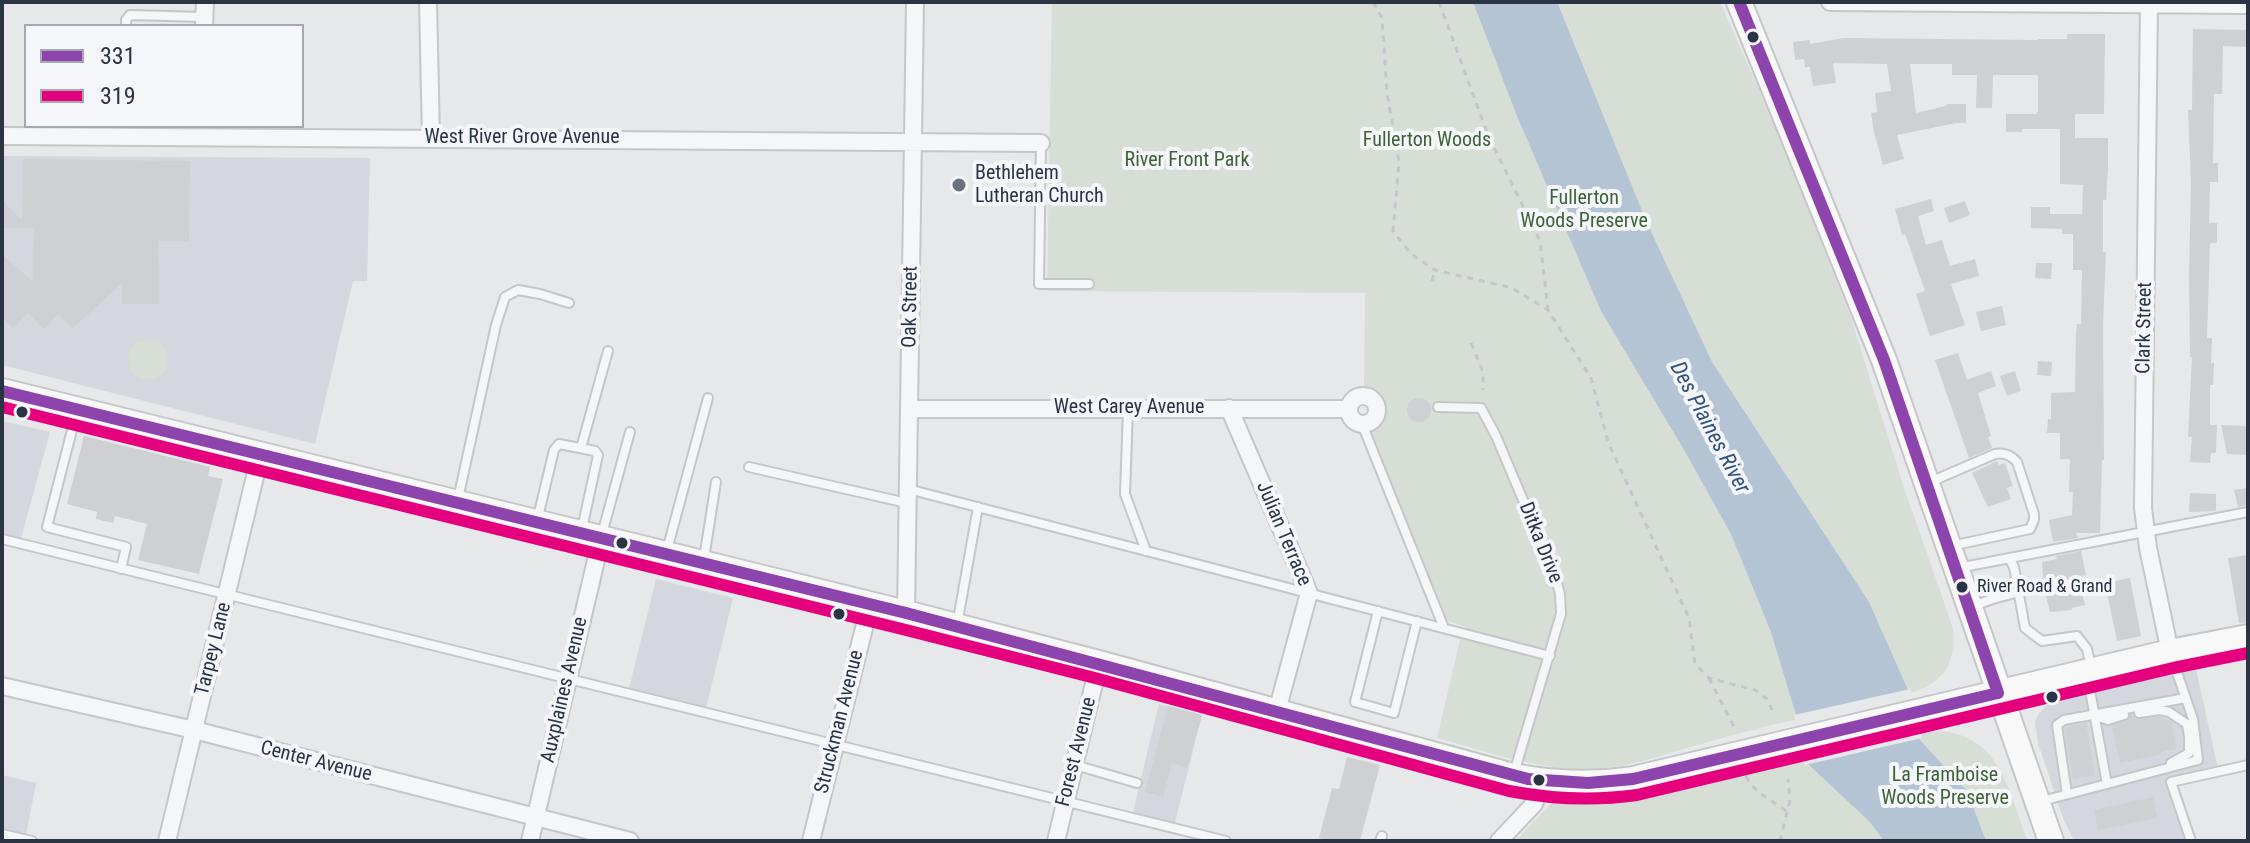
<!DOCTYPE html>
<style>
body{margin:0}
#map{position:relative;width:2250px;height:843px;overflow:hidden;background:#e6e8ea;font-family:"Roboto Condensed",sans-serif}
canvas{display:block}
.frame{position:absolute;inset:0;border:4px solid #2b3445;pointer-events:none}
.legend{position:absolute;left:24px;top:24px;width:280px;height:104px;box-sizing:border-box;background:#f4f6f9;border:2px solid #a4a8b1;margin:0;padding:10px 14px;list-style:none;font-size:24px;color:#2b3445}
.legend li{display:flex;align-items:center;gap:16px;height:40px}
.legend b{width:40px;border:2px solid #a4a8b1}
</style>
<div id="map">
<canvas width="2250" height="843"></canvas>
<div class="frame"></div>
<ul class="legend">
<li><b style="height:10px;background:#8e44ad"></b>331</li>
<li><b style="height:10px;background:#e5007d"></b>319</li>
</ul>
</div>
<script>
const ctx = document.querySelector('canvas').getContext('2d');
ctx.lineJoin = 'round';
function fill(path, color) { ctx.fillStyle = color; ctx.fill(path, 'evenodd'); }
function stroke(path, color, width, dash) { ctx.strokeStyle = color; ctx.lineWidth = width; ctx.lineCap = dash ? 'butt' : 'round'; ctx.setLineDash(dash || []); ctx.stroke(path); }
function drawText(font, color, halo, rows, align = 'center') {
  ctx.font = font + ' "Roboto Condensed",sans-serif'; ctx.lineWidth = 8; ctx.setLineDash([]); ctx.textBaseline = 'middle'; ctx.strokeStyle = halo; ctx.fillStyle = color; for (const [text, x, y, turn = 0] of rows) {
    ctx.save(); ctx.translate(x, y); ctx.rotate((+turn || 0) * Math.PI / 180); ctx.textAlign = isNaN(turn) ? turn : align; if (halo) ctx.strokeText(text, 0, 0); ctx.fillText(text, 0, 0); ctx.restore();
  }
}
fill(new Path2D(`
 M2 156 370 158 367 281H353L315 444 2 365Z
 M2 421 50 432 20 542 2 537Z
 M656 579 733 598 704 716 627 697Z
 M2196 669 2218 769 2168 781 2187 841H2074L2063 818 2038 743 2035 722 2039 713 2051 702 2063 699Z
 M1159 704 1202 715 1173 830 1131 820Z
 M2 775 36 783 25 841H2Z`), '#d4d7dd');
fill(new Path2D(`
 M1052 2H1720L1783 144 1851 318 1903 485 1953 628C1956 663 1945 682 1911 693L1909 690 1795 715V720C1761 727 1728 736 1694 746 1657 757 1620 770 1581 769 1532 768 1484 751 1437 738L1461 636 1467 627 1447 621 1369 429 1379 425C1388 409 1383 393 1364 391L1365 293 1047 291Z
 M157 340 167 350V369L156 379H139L130 370 128 352 137 341Z
 M1942 731C2002 738 2009 793 2028 841H1515L1553 802 1557 800C1641 800 1722 779 1804 761L1805 765 1922 738 1921 733Z`), '#d6ded6');
fill(new Path2D(`
 M1473 2H1557L1647 223 1712 362 1869 602 1908 690 1919 739 1967 791 1986 841H1884L1870 822 1808 764 1796 715 1771 632 1731 534 1683 448 1601 311 1517 116Z`), '#b4c4d5');
fill(new Path2D(`
 M1910 689 1922 738 1805 765 1794 715Z`), '#e6e8ea');
fill(new Path2D(`
 M2193 29 2248 30V47L2223 46 2222 94H2214L2213 163H2218V182H2210L2209 223H2217V243H2210L2207 338H2212L2211 363H2214L2213 385H2210V425H2217L2216 453H2211L2210 463 2190 462 2192 437H2188L2192 357H2190L2189 276 2191 182 2188 110H2192Z
 M2067 34H2105L2104 114H2075V138H2108V168L2106 200H2103V252H2106L2103 324 2104 460H2102L2100 533H2076L2078 538 2053 542 2049 520 2072 515 2073 492H2069L2070 459H2060V433H2047L2048 419H2051V393L2075 392 2076 333 2077 324H2081L2082 270H2073V234H2062V229L2031 228V207H2050V214H2082L2083 185 2060 184V129H2022V132H2006V114H2036L2038 111V75H1993L1992 108H1976L1977 75H1952V64H1910L1916 113 1946 106 1947 104H1966V123H1956L1897 135 1904 159 1883 165 1874 132 1871 113 1877 112 1875 93 1891 91 1887 64 1833 63 1836 83 1813 86 1810 67H1805L1804 59 1795 60 1793 42 1810 40V44L1844 38 2038 40V39H2067Z
 M23 159 190 161 189 241H158L159 304H122V283L73 328 58 314 44 329 28 313 13 328 2 317V254L33 282 34 228H2V200L22 220Z
 M1931 199 1934 211 1918 216 1926 245 1942 240 1950 266 1975 259 1979 276 1951 284 1965 325 1930 336 1916 294 1925 291 1905 234 1902 235 1895 209Z
 M1965 201 1970 215 1949 223 1944 208Z
 M2036 263H2052L2051 279 2035 278Z
 M2002 306 2006 325 1981 331 1976 312Z
 M1958 353 1967 380 1991 371 1996 386 1978 393 1991 436 1988 437 1992 448 1969 458 1935 360Z
 M2038 361 2052 362 2051 376 2037 375Z
 M2015 371 2021 391 2007 396 2000 376Z
 M1407 410a12 12 0 1 1 24 0a12 12 0 1 1-24 0Z
 M2221 425 2248 426V455L2227 454Z
 M84 436 210 467 208 476 223 479 199 574 138 560 147 524 115 516 113 523 96 519 97 512 67 504Z
 M1997 461 1999 465 2005 463 2013 486 2007 488 2011 499 1988 507 1972 473Z
 M2248 488V505L2238 507 2234 490Z
 M2190 493 2216 494V511L2189 512Z
 M2081 551 2086 575 2078 577 2085 605 2072 608V610L2050 612 2044 588 2042 562 2057 559 2056 556Z
 M2248 555V622L2239 623 2228 558Z
 M2130 578 2141 636 2117 641 2105 583Z
 M1168 706 1202 715 1187 768 1172 763 1163 797 1145 792Z
 M2131 715 2137 720 2160 717 2172 722 2176 749 2161 752 2162 754 2120 763 2112 726 2127 721Z
 M2086 723 2095 775 2073 779 2065 728Z
 M1347 757 1380 765 1360 841H1330L1319 838 1332 788 1339 789Z
 M2153 797 2157 818 2098 830 2094 810Z`), '#ced0d3');
const lane = new Path2D(`
 M126 26V20L130 15 204 17
 M1041 143 1039 284H1089
 M1438 407 1481 408 1496 436 1555 576 1560 594 1561 614 1514 773
 M1128 409 1125 494 1146 551
 M77 411 47 527 126 547 121 569
 M1362 424 1444 628
 M581 448 608 351
 M749 467 907 503
 M1930 482 1995 454C2004 452 2011 455 2017 462L2034 514V520L2030 529 1951 546
 M908 489 1550 656
 M458 499 496 325 505 297 518 290 540 294 569 303
 M537 521 554 450 559 444 595 451 598 455 582 529
 M602 534 630 432
 M2 539C409 642 818 739 1226 841
 M667 550 708 398
 M2009 558 2014 567 2025 628 2042 641 2077 636 2087 649 2091 667
 M704 559 716 482
 M1958 568 2248 512
 M1973 606 1993 599 2019 592
 M1378 611 1355 702 1394 713 1417 621
 M957 625 978 507
 M2087 674 2107 784
 M2139 713 2160 710 2169 712 2187 724 2189 737V753L2171 763
 M2096 716 2108 720 2124 715
 M1075 765 1137 783
 M2067 794 2057 725 2064 720 2186 698
 M2042 801 2198 760 2193 719 2171 655
 M2 834 32 841
 M1380 841 1382 836
 M2191 841 2171 782 2248 765`);
const street = new Path2D(`
 M428 2 431 138
 M1830 2 2248 5
 M2149 2 2143 508 2148 548 2170 652
 M204 26 205 2
 M2 136 1041 143
 M1349 410a14 14 0 1 1 28 0a14 14 0 1 1-28 0Z
 M1229 408 1309 593 1277 711
 M909 409H1349
 M906 613 915 2
 M2 686 194 730 630 841
 M167 841 260 456
 M530 841 601 539
 M811 841 870 604
 M1056 841 1099 663
 M1499 841 1534 804 1541 782`);
const secondary = new Path2D(`
 M1739 2 1884 360 2051 841
 M2 391 906 613 1099 663 1513 776C1554 784 1592 785 1633 779L2170 652 2248 637`);
stroke(lane, '#c4c6c8', 12);
stroke(street, '#c4c6c8', 20);
stroke(secondary, '#c4c6c8', 28);
stroke(new Path2D(`
 M1373 2 1382 18 1387 93 1399 162 1393 231 1411 254 1435 270 1512 288 1548 310 1591 378 1608 442 1689 618 1695 664 1709 678 1755 690 1767 699 1772 710
 M1439 2 1488 135 1540 241 1548 309
 M1432 281 1435 270
 M1471 343 1483 372V390
 M1709 678 1736 731
 M1746 776C1753 793 1773 800 1787 812
 M1780 841 1790 800 1788 779`), '#c5c6ca', 3, [6, 6]);
stroke(lane, '#f5f6f7', 8);
stroke(street, '#f5f6f7', 16);
stroke(secondary, '#f8f8f8', 24);
stroke(new Path2D(`
 M1739 2 1884 360 1998 693
 M2 391 906 613 1528 779 1588 783 1633 779 1998 693`), '#8e44ad', 12);
stroke(new Path2D(`
 M2 407 902 629 1095 678 1509 791C1551 799 1594 801 1637 795L2173 668 2248 653`), '#e5007d', 12);
for (const [x, y, r, color] of [
 [1753,37,7,"#2b3445"],
 [959,185,8,"#6c737f"],
 [22,412,7,"#2b3445"],
 [622,543,7,"#2b3445"],
 [1962,587,7,"#2b3445"],
 [839,614,7,"#2b3445"],
 [2052,697,7,"#2b3445"],
 [1539,780,7,"#2b3445"]
]) { const dot = new Path2D(); dot.arc(x, y, r, 0, 2 * Math.PI); ctx.fillStyle = color; ctx.fill(dot); stroke(dot, '#f4f6f9', 3); }
drawText('18px', '#2b3445', '#f4f6f9', [
 ["River Road & Grand",1977,587]
], 'left');
drawText('20px', '#2b3445', '#f4f6f9', [
 ["West River Grove Avenue",522,138],
 ["Oak Street",911,307,-89],
 ["Clark Street",2145,328,-89],
 ["West Carey Avenue",1129,408],
 ["Julian Terrace",1283,534,67],
 ["Ditka Drive",1540,543,68],
 ["Tarpey Lane",214,649,-76],
 ["Auxplaines Avenue",565,690,-77],
 ["Struckman Avenue",840,722,-76],
 ["Forest Avenue",1077,752,-76],
 ["Center Avenue",316,762,14]
]);
drawText('20px', '#3f6138', '#f4f6f9', [
 ["Fullerton Woods",1427,141],
 ["River Front Park",1187,161],
 ["Fullerton",1584,199],
 ["Woods Preserve",1584,222],
 ["La Framboise",1945,776],
 ["Woods Preserve",1945,799]
]);
drawText('20px', '#2b3445', '#f4f6f9', [
 ["Bethlehem",975,174],
 ["Lutheran Church",975,197]
], 'left');
drawText('italic 22px', '#34527a', '#f4f6f9', [
 ["Des Plaines River",1709,428,62]
]);
</script>
